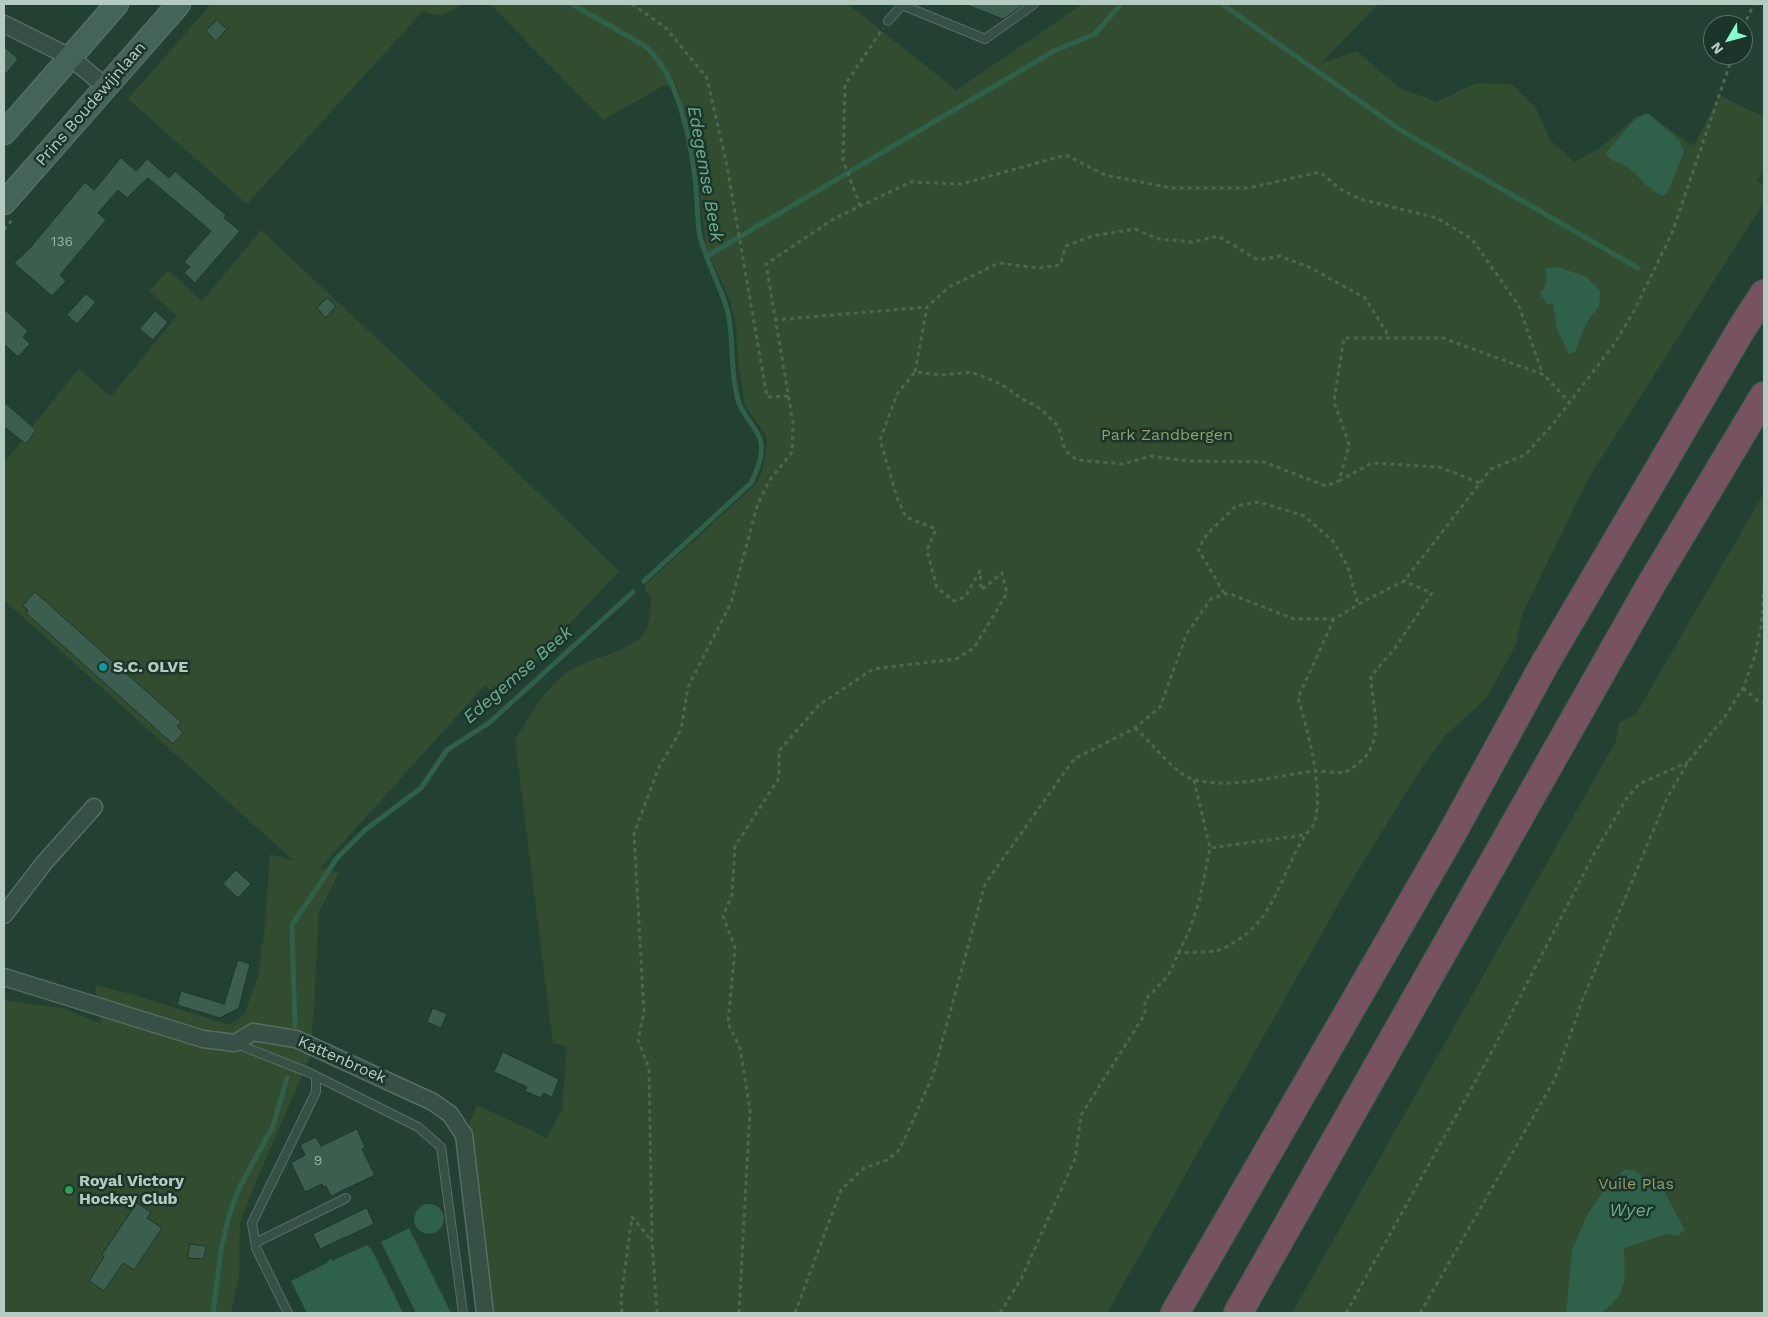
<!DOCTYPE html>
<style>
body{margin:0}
#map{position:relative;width:1768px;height:1317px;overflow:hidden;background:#224133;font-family:"Work Sans",sans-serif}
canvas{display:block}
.frame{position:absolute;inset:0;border:5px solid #b3cbc1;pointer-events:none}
.north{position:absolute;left:1703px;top:15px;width:50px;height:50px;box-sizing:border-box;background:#1c352a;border:1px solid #587166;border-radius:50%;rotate:233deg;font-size:14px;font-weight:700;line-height:20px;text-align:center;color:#b3cbc1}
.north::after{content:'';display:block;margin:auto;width:18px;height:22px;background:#84ffcc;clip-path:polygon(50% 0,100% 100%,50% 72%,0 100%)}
</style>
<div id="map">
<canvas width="1768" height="1317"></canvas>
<div class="frame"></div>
<div class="north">N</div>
</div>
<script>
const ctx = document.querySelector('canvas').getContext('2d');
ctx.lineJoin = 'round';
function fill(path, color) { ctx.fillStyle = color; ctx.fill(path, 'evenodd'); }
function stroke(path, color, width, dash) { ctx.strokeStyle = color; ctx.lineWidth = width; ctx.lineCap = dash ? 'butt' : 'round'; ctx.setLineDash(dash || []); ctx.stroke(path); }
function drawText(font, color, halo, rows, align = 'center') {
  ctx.font = font + ' "Work Sans",sans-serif'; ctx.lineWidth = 5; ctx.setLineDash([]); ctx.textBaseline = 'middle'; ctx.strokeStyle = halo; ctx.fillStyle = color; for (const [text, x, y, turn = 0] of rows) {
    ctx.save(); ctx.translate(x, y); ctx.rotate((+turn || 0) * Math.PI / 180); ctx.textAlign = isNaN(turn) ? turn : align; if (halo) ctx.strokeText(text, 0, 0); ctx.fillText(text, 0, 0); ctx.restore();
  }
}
fill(new Path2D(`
 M211 4H461C448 14 440 19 423 11L247 204 128 99Z
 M490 4H848L956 90 1083 4H1378L1320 64 1357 51 1399 88 1437 102 1476 83 1511 84 1537 110 1550 140 1575 162 1600 148 1637 116 1649 115 1694 146 1719 95 1764 117V170L1757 181 1764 186V202L1588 479 1522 615 1516 645 1487 697 1444 737 1417 775 1351 882 1107 1313H485L464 1135 477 1105 547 1138 562 1109 567 1046 553 1043 515 739C529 718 542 693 561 677 584 657 621 656 641 637 651 628 650 610 651 597L645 590 646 584 756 484 762 471 767 445V437L745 406 738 362 736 323 728 296 706 248 698 174 686 118 676 84 663 86 603 120Z
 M261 230 455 412 619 571 500 699 485 685 320 868 339 873 319 912 311 1055 249 1198 240 1224 239 1276 231 1313H4V1000L65 1009 101 1024 95 985 135 995 229 1025 244 1015 258 976 265 927 270 854 294 861 4 600V463L78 369 111 396 177 316 149 291 168 270 202 301Z
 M1764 493V1313H1292L1616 741 1619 723 1636 714Z`), '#314c2f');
fill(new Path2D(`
 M1645 114H1649L1679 140 1684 152 1667 194 1662 196C1649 190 1640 177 1629 168 1621 162 1611 163 1606 153L1635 119Z
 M1557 267 1585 276 1600 291 1599 307C1585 321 1582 333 1576 351L1569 354 1557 329 1553 304H1547L1540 293C1547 286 1548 278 1545 269Z
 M1624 1170H1634L1664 1191 1685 1230 1677 1236 1666 1234 1624 1248 1625 1277 1621 1293 1611 1305 1601 1313H1566L1572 1250 1586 1217 1604 1190Z
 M414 1219a15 15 0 1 1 30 0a15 15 0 1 1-30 0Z
 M409 1228 451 1313H416L381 1242Z
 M367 1245 372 1250 403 1313H307L291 1281 327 1263 331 1258 332 1261Z`), '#2e604a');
stroke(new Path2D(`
 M572 4 645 46C677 73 690 136 695 178 697 195 697 213 699 231 704 259 721 285 728 313 734 341 730 372 738 400 742 415 755 425 760 439 765 453 757 471 751 483L644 581
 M1222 4 1402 131 1638 268
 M707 256 1054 51 1095 34 1121 4
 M295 1026 292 925 337 858 365 830 421 788 447 750 490 722 633 592
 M213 1313 221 1250 228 1219 238 1190 273 1126 287 1078`), '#2e604a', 5);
const building = new Path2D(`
 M965 4H1025L1003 19Z
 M217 20 227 29 216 41 206 31Z
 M4 46 18 59 4 76Z
 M121 158 136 171 147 159 169 178 175 171 226 215 224 218 240 231 195 283 184 273 190 267 184 262 211 231 148 178 127 198 118 190 98 213 106 220 60 275 66 281 52 296 14 263 30 248 85 182 94 190Z
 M86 294 96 302 77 324 67 315Z
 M327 298 336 306 326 318 317 308Z
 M4 309 28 331 23 337 30 344 18 357 4 344Z
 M155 311 168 322 153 340 140 329Z
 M4 402 36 430 26 444 4 427Z
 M35 592 181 722 177 726 183 733 173 744 26 613 28 610 23 606Z
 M236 870 251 884 238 898 223 884Z
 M238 960 250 964 239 1008 220 1018 177 1005 181 991 224 1004Z
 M433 1008 447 1014 441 1028 427 1022Z
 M503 1052 559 1079 552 1097 543 1093 541 1098 525 1091 527 1087 494 1072Z
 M357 1129 365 1147 362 1149 375 1175 331 1196 326 1186 323 1187 322 1184 305 1192 291 1163 305 1155 300 1145 316 1137 321 1146Z
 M137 1203 151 1212 147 1218 162 1228 134 1270 123 1263 104 1291 89 1281 104 1257 102 1255Z
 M367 1208 374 1224 320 1249 313 1234Z
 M190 1244 206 1246 204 1259 188 1258Z`);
fill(building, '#3c5e4f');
stroke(building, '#1e372c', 1);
const service = new Path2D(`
 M888 21 902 5 985 39 1034 4
 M237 1044 310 1073 418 1127 441 1147 463 1313
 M255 1243 346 1198
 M288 1313 256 1248 252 1223 316 1092V1076`);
const minor = new Path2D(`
 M4 24 70 57 106 87
 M4 915 44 863 94 807
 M4 977 203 1039 235 1043 253 1032 296 1039 433 1102 450 1114 464 1135 485 1313`);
const secondary = new Path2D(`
 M4 133 117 4
 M4 203 179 4`);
const motorway = new Path2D(`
 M1175 1313 1451 835 1544 665 1742 328 1764 294
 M1238 1313 1649 588 1764 396`);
stroke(service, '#556e63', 10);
stroke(minor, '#556e63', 19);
stroke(secondary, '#556e63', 25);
stroke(motorway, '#425b50', 30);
stroke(new Path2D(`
 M632 4 666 28 707 78 727 166 767 397 788 396
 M1743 27 1754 4
 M860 206 843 160 845 85 883 28
 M4 230 12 220
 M774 320 927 307
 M915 372 927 307 949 287 999 263 1037 268 1060 265 1066 246 1092 236 1135 229 1159 239 1192 242 1218 236 1258 260 1280 256 1311 268 1365 298 1390 338
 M1339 481 1372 463 1439 467 1480 483
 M1224 593 1198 549 1207 534 1236 506 1259 502 1304 516 1333 541 1348 567 1358 605
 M1743 688 1758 701 1764 703
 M1135 728C1152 742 1176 776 1195 780 1232 789 1276 776 1313 771 1323 770 1337 775 1347 771 1352 769 1361 761 1365 757 1385 733 1371 703 1371 676L1395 648 1432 593 1404 581
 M1194 780 1210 848
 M1177 953C1190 952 1206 953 1219 950 1224 949 1229 945 1233 943 1276 919 1280 874 1305 836
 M622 1313 621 1298 632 1217 652 1241
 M657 1313 652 1241 649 1068 638 1040 644 1012 634 834 659 767 681 730 688 687 731 603 757 506 769 481 792 452 793 423 766 264 835 218 911 182 961 184 1066 155 1105 175 1172 188H1248L1320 172 1340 189 1360 199 1437 218 1472 239 1519 306 1543 375
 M739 1313 750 1110 740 1048 728 1023 735 948 723 916 732 895 735 846 779 778V751L819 705 873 669 956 659 974 648 1007 593 1002 573 981 590 980 571 965 597 954 601 937 588 927 550 936 529 906 517 898 500 880 440 897 394 915 372 942 375 971 372 1001 384 1021 398 1041 409 1058 426 1065 450 1077 460 1123 464 1151 456 1190 461 1264 462 1326 486 1339 481 1349 445 1334 401 1344 338H1443L1544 375 1569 402
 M795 1313 841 1190 864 1168 887 1160 898 1151 906 1136 933 1075 985 884 1074 759 1135 728 1160 707 1187 633 1211 599 1228 593 1294 619H1334L1366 600 1404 581 1491 469 1525 455 1553 424 1615 343 1634 311 1672 233 1733 55
 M1000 1313 1022 1277 1075 1159 1081 1115 1145 1014V1000L1168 976 1189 931 1199 902 1210 848 1305 835C1308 832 1313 827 1314 823 1325 792 1307 728 1298 698L1334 619
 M1346 1313 1491 1053 1594 854 1627 798 1639 784 1688 762
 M1420 1313 1555 1079 1582 1001 1667 798 1688 762 1726 715 1743 688 1754 659 1761 627 1764 587`), '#4c674f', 3, [4, 4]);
stroke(service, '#375045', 8);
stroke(minor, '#375045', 16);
stroke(secondary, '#446457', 22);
stroke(motorway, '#775362', 28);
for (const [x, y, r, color] of [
 [103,667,5,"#0f9aa8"],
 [69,1190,5,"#2e9e5b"]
]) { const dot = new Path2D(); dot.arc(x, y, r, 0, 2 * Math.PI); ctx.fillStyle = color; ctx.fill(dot); stroke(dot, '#1c352a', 2); }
drawText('14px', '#95b0a4', null, [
 ["136",62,242],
 ["9",318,1161]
]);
drawText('16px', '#b3cbc1', '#1c352a', [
 ["Prins Boudewijnlaan",91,104,-49],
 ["Kattenbroek",342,1060,24]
]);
drawText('16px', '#939e68', '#1c352a', [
 ["Park Zandbergen",1167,435],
 ["Vuile Plas",1636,1184]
]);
drawText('bold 16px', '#b3cbc1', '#1c352a', [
 ["S.C. OLVE",113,667],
 ["Royal Victory",79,1181],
 ["Hockey Club",79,1199]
], 'left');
drawText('italic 18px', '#69ad8e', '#1c352a', [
 ["Edegemse Beek",705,174,80],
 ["Edegemse Beek",518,675,-41],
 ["Wyer",1631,1211]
]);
</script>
